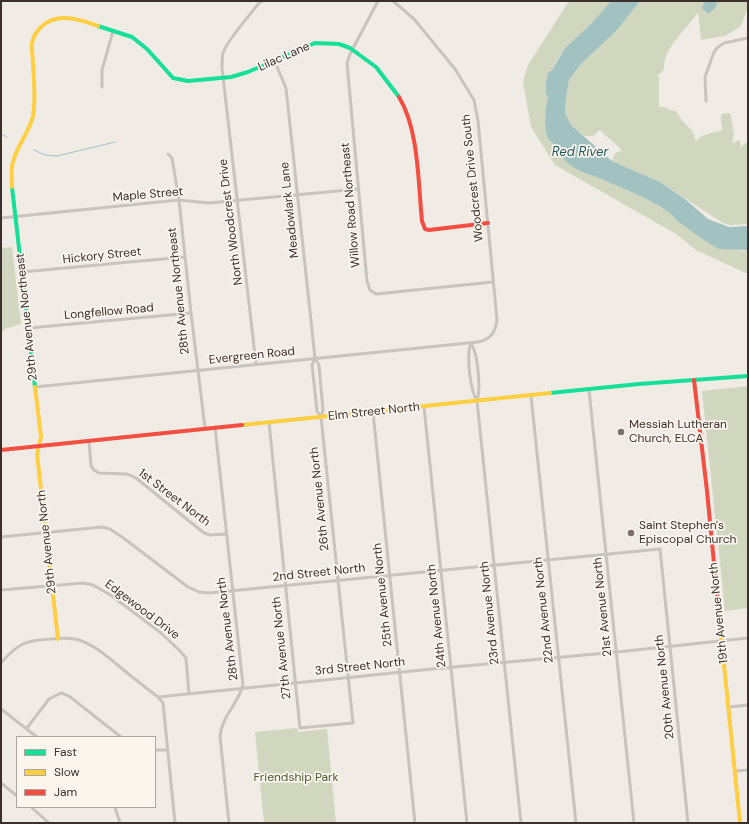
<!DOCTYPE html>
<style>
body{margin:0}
#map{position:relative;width:749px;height:824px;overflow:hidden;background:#f0ebe5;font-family:"DM Sans",sans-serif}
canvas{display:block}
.frame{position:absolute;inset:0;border:2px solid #3b302b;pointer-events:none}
.legend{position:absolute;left:16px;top:736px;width:140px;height:72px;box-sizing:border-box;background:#fbf5ee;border:1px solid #aea6a0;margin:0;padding:5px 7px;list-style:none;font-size:12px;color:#3b302b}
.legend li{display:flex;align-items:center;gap:8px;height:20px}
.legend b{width:20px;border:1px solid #aea6a0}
</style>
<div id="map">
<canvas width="749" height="824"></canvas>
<div class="frame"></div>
<ul class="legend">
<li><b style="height:5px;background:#16e098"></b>Fast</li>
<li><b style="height:5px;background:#ffcf43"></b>Slow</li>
<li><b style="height:5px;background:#f24e42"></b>Jam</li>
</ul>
</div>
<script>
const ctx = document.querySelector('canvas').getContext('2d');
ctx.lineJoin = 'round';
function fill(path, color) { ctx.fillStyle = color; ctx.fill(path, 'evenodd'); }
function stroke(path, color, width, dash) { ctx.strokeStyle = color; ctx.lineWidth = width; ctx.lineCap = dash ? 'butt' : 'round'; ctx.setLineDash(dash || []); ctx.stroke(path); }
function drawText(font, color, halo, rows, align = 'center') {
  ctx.font = font + ' "DM Sans",sans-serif'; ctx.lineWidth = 3.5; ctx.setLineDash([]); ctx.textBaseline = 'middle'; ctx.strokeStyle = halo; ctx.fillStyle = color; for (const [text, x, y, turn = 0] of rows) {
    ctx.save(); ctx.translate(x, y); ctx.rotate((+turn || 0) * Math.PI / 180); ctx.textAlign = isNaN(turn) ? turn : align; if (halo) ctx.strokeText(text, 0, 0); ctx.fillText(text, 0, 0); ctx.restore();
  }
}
fill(new Path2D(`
 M569 1H611L592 23 565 48 557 60 552 70 546 93 548 98C545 108 545 128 548 138 549 141 553 142 554 145 561 161 578 172 594 176 610 183 670 206 676 220L702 239 741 251 748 250V274L696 250 676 234 555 165 531 127 523 82 528 65Z
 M640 1H748V11L746 12 741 26 725 36 701 40 698 12C689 26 668 45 665 60 664 63 664 66 664 69L660 74 655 75 659 76V107H666L669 110 676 111 681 119 693 132 696 142C699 134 715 133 722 130 723 124 719 119 722 114L729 113 731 115 734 135 732 143 740 140 741 148 744 144 748 143V224L730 225 723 223 660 182 612 161C614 154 615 152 622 151 616 142 607 138 600 130L593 136H584L571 125 565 113 566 98 569 80 580 65 618 29Z
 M12 247 21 324 5 329 1 334V248Z
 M748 386V608L725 611 702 391Z
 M297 728 298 732 327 729 336 823H264L255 732Z`), '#d1d6bf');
fill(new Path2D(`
 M611 1H640L618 29 580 65 569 80 566 98 565 113 571 125 612 161 660 182 685 199 708 219 729 227 748 226V250L719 249 702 239 676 220C670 206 610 183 594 176 577 172 561 161 554 145 553 142 549 141 548 138 544 129 545 107 548 98L546 93V82L548 73 552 70 565 48 592 23Z
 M705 1H717L716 7 709 13H707L702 8Z`), '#a1c2c1');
stroke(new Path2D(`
 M1 134 7 137
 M34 150 45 155 57 156 115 142`), '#a1c2c1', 1);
stroke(new Path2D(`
 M378 1 350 54 347 63 367 281 370 290 376 294 493 282
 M102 87V70L113 31
 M706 101 705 77 714 52 718 47 724 43 748 38
 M168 154 172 158 179 200 191 313 205 428
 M1 218 179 200 209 203 359 189
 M22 272 184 257
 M29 328 191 313
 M471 343C478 354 481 389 477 401L521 823
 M471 343C466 356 470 389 477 401
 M315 358 312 365 317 411 321 417
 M256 364 222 68C222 63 222 58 223 53 227 40 250 15 259 3L263 1
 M35 387 478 342C491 339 495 333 497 320L478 121 474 100 455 69 414 19 393 1
 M589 390 634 823
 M531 396 576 823
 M424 407 467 823
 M373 412 415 823
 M269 422 300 728 353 723 321 417 323 410 319 365 315 358 286 88 275 62
 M215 427 243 685C238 704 222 716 220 736L229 823
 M89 441 91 466 94 470 99 473 127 474 136 478 204 533 210 535 226 534
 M1 537 102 527 110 529 122 537 188 587 199 592 209 593 660 549 688 823
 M1 590 83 583 93 585 112 596 161 633 180 651 186 658 189 694
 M1 663C17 644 26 640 51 639 60 638 70 637 79 640 94 645 107 656 120 667 132 677 145 687 158 697L432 669 617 652 748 638
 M158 697 163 703 175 823
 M729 707 748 705
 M1 709 37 737
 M27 728 49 699 61 693 69 696 121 737
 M155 750H168
 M735 771 748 770
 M1 783 17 796
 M31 807 49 823
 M115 807 120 823`), '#c9c3be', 3);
stroke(new Path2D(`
 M98 26 132 37 147 49 173 78 188 81 231 77 248 72 315 43 339 44 350 48 376 67 399 97
 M12 187 35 387
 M550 393 639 384 748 376`), '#16e098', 4);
stroke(new Path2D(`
 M12 187C12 180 11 173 12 166 15 147 29 134 33 116 36 99 34 81 33 64 33 57 31 49 32 43 33 38 37 31 41 27 57 12 79 19 98 26
 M35 387 41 437 37 454 58 639
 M242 425 550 393
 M721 635 740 823`), '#ffcf43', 4);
stroke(new Path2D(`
 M399 97C419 130 418 182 422 221L425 229 429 230 488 223
 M694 380 707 491 721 635
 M1 450 242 425`), '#f24e42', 4);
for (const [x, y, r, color] of [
 [621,432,4,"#7a716c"],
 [631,533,4,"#7a716c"]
]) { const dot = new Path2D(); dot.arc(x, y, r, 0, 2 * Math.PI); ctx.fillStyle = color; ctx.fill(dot); stroke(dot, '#fbf5ee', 1.5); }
drawText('12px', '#3b302b', '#fbf5ee', [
 ["Lilac Lane",284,57,-24],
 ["Woodcrest Drive South",473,178,-96],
 ["Maple Street",148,195,-5],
 ["Willow Road Northeast",351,205,-95],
 ["Meadowlark Lane",290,210,-96],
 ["North Woodcrest Drive",231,222,-97],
 ["Hickory Street",102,256,-6],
 ["28th Avenue Northeast",179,291,-96],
 ["Longfellow Road",109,312,-5],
 ["29th Avenue Northeast",27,317,-96],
 ["Evergreen Road",252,356,-6],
 ["Elm Street North",374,412,-6],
 ["1st Street North",174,498,37],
 ["26th Avenue North",320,499,-96],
 ["29th Avenue North",47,542,-96],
 ["2nd Street North",319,573,-6],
 ["25th Avenue North",383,595,-96],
 ["21st Avenue North",603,607,-96],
 ["Edgewood Drive",142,610,37],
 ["22nd Avenue North",544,610,-96],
 ["23rd Avenue North",490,613,-96],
 ["19th Avenue North",719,613,-96],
 ["24th Avenue North",437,616,-96],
 ["28th Avenue North",228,629,-97],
 ["27th Avenue North",282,648,-96],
 ["3rd Street North",360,667,-6],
 ["20th Avenue North",665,687,-96]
]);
drawText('12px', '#3b302b', '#fbf5ee', [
 ["Messiah Lutheran",629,425],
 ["Church, ELCA",629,439],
 ["Saint Stephen's",639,526],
 ["Episcopal Church",639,540]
], 'left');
drawText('12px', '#4a5a2e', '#fbf5ee', [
 ["Friendship Park",296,778]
]);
drawText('italic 13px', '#1f5a5e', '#fbf5ee', [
 ["Red River",580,153]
]);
</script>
